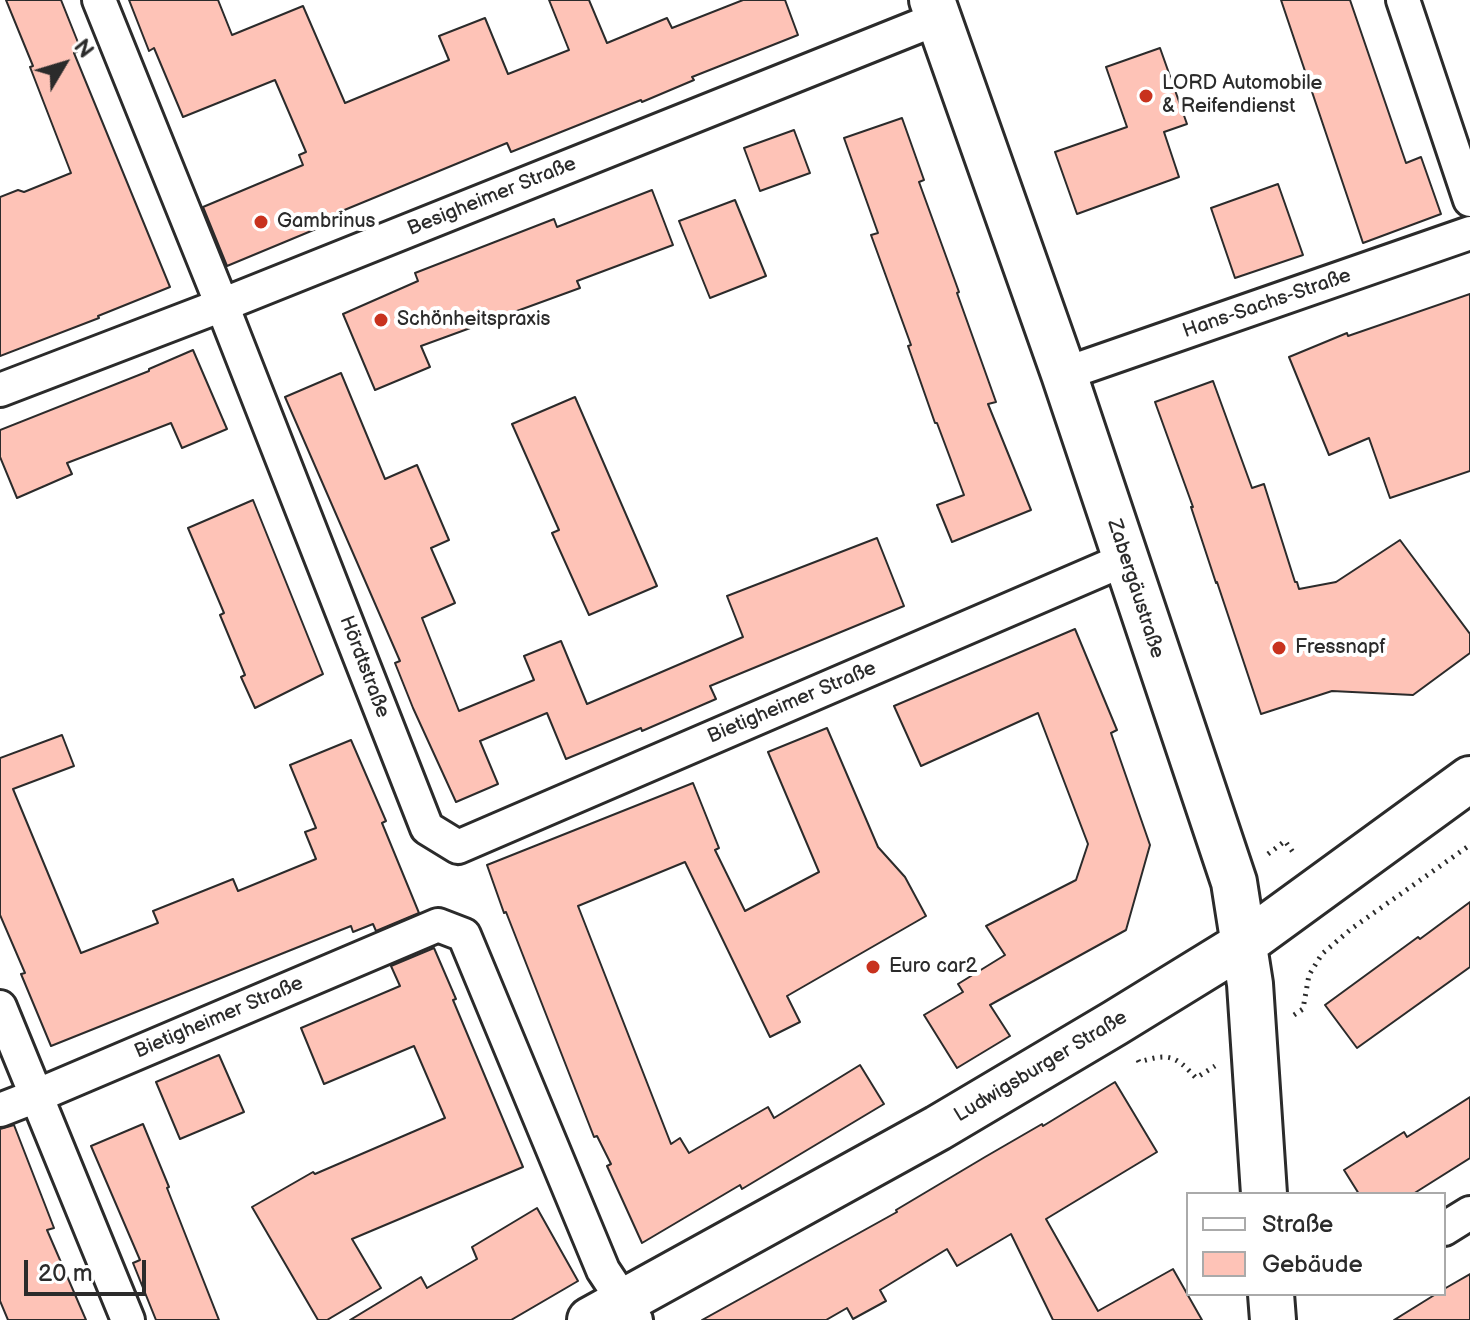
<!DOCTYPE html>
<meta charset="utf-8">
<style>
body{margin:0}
#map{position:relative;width:1470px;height:1320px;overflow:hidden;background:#fff;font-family:"Balsamiq Sans",sans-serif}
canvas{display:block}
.legend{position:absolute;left:1186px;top:1192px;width:260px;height:104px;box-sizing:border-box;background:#fff;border:2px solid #aaa;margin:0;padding:10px 14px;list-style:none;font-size:24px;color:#2b2b2b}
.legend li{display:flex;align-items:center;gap:16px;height:40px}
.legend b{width:40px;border:2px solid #aaa}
.north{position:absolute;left:24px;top:24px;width:80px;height:80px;-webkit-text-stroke:6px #fff;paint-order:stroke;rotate:52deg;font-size:22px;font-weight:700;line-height:32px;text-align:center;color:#2b2b2b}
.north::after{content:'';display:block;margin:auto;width:28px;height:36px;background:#2b2b2b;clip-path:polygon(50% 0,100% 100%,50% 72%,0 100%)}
.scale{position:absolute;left:24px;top:1260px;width:122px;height:36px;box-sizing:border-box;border:4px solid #2b2b2b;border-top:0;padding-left:10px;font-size:24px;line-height:28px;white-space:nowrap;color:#2b2b2b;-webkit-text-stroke:6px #fff;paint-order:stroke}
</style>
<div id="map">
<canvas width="1470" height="1320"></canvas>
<ul class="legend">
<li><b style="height:10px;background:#fff"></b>Straße</li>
<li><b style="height:22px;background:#fec3b7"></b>Gebäude</li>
</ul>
<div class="north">N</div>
<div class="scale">20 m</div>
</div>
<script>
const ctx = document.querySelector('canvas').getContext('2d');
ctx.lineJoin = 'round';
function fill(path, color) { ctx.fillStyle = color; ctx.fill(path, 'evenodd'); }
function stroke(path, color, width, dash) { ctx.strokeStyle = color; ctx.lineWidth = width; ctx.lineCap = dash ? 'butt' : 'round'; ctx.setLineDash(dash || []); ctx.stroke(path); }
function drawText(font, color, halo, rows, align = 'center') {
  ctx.font = font + ' "Balsamiq Sans",sans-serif'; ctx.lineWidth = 8; ctx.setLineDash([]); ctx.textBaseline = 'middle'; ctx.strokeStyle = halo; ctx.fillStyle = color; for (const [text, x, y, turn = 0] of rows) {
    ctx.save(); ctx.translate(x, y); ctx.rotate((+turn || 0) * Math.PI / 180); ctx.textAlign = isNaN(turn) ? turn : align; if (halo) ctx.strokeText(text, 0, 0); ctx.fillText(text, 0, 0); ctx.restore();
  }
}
const building = new Path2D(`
 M6 0H61L81 50 74 53 170 287 98 316 99 318 0 356V197L18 190 24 192 71 173 30 67 33 66Z
 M129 0H218L232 35 303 6 345 103 449 60 439 36 485 18 508 74 569 50 549 0H589L607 43 667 18 672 28 743 0H785L798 35 692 77 694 80 642 102 641 100 511 152 507 143 325 218 328 224 227 266 203 207 303 165 299 155 306 152 275 80 183 117 154 48 149 51Z
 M1281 0H1350L1406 163 1421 157 1441 214 1363 243Z
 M1160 48 1187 124 1164 132 1179 177 1077 214 1055 152 1127 127 1106 67Z
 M902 118 924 180 919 182 959 292 957 293 996 402 988 404 1031 510 952 542 937 505 964 495 937 423H935L908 346 911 345 871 235 878 233 844 138Z
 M794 130 810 173 760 191 744 148Z
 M1278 184 1303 255 1235 278 1211 208Z
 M652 190 673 245 577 281 580 288 421 346 430 367 375 390 343 314 418 281 415 273 554 219 557 227Z
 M735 200 766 276 710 298 679 221Z
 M1470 294V471L1390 498 1369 438 1329 455 1289 357 1347 333 1348 336Z
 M193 350 227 429 182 448 171 423 67 463 72 474 17 498 0 457V430L149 371V369Z
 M341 373 385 479 417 465 449 540 431 548 455 603 422 618 459 711 534 680 524 656 561 641 587 704 743 637 727 596 877 538 904 606 710 686 716 699 642 731 641 728 566 759 547 713 480 741 498 784 456 802 413 708 395 663 400 661 285 397Z
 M1213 381 1252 488 1264 484 1295 582H1297L1299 589 1336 582 1400 540 1470 634V653L1413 695 1332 691 1261 714 1217 582 1216 583 1191 507H1193L1155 402Z
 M575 397 657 586 589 615 552 533 559 530 512 424Z
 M253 500 323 674 255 708 241 677 245 675 220 615 224 613 188 528Z
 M1075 629 1117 730 1111 733 1150 845 1126 930 990 1005 1010 1036 957 1068 924 1015 963 992 958 984 1005 955 986 926 1076 880 1088 844 1038 713 921 766 894 706Z
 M827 728 878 847 905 877 926 916 787 996 800 1022 770 1037 685 862 578 906 671 1144 680 1138 689 1153 768 1107 774 1118 860 1065 884 1104 742 1189 740 1185 642 1243 607 1166 611 1164 597 1136 594 1137 506 912 504 913 487 865 693 783 719 848 715 850 745 911 819 872 768 752Z
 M62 735 74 766 13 789 81 953 158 923 153 911 233 879 238 891 316 859 305 832 316 828 290 765 351 740 386 821 382 823 419 913 376 931 373 924 353 932 351 926 51 1046 21 974 25 973 0 915V758Z
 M1470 902V967L1357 1048 1325 1005 1418 937 1420 939Z
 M434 948 456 999 453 1000 523 1167 352 1239 381 1288 327 1320H318L252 1207 313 1172 315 1174 445 1118 414 1046 324 1084 301 1028 400 986 391 966Z
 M219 1055 244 1112 180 1139 156 1082Z
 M1115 1082 1157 1152 1046 1219 1098 1311 1173 1269 1202 1320H1053L1011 1234 957 1266 947 1249 880 1290 886 1301 853 1319 847 1308 826 1320H702L897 1212 896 1210 985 1157 1042 1124 1043 1126Z
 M1470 1097V1158L1413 1194H1359L1344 1170 1404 1132 1407 1137Z
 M143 1124 169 1187 167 1188 219 1320H156L133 1263 140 1260 91 1146Z
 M14 1125 54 1228 47 1230 86 1320H8L0 1301V1129Z
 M537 1208 578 1281 511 1320H350L421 1277 427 1288 477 1259 472 1247Z
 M1470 1274V1320H1394L1436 1294H1444V1289Z`);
fill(building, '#fec3b7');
stroke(building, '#2b2b2b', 2);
const street = new Path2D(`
 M99 0 222 305 427 828 458 847 1126 559
 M1403 0 1470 200
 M1064 374 1470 233
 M0 390 222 305 939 18
 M0 1007 128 1320
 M0 1110 36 1096 438 925 464 935 603 1270 636 1320
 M1444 1229 1470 1213`);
const secondary = new Path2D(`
 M932 0 1064 374 1234 882 1250 984 1264 1194
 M1271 1294 1273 1320
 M590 1320 938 1128 1115 1023 1245 943 1470 779`);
stroke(street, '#2b2b2b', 38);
stroke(secondary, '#2b2b2b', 50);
stroke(new Path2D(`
 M1268 854 1285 841 1295 855
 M1294 1015 1303 1009 1309 975 1322 954 1351 929 1470 845
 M1138 1060 1139 1062C1169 1053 1175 1055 1196 1078L1215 1066`), '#2b2b2b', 5, [2, 6]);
stroke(street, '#fff', 32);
stroke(secondary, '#fff', 44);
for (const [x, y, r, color] of [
 [1146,96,8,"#c8321e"],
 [261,222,8,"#c8321e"],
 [381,320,8,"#c8321e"],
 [1279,648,8,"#c8321e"],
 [873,967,8,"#c8321e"]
]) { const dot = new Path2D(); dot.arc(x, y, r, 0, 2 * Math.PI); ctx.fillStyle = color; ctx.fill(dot); stroke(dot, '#fff', 3); }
drawText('20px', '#2b2b2b', '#fff', [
 ["LORD Automobile",1162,84],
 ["& Reifendienst",1162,107],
 ["Gambrinus",277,222],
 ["Schönheitspraxis",397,320],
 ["Fressnapf",1295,648],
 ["Euro car2",889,967]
], 'left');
drawText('20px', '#2b2b2b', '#fff', [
 ["Besigheimer Straße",492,197,-22],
 ["Hans-Sachs-Straße",1267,304,-19],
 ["Zabergäustraße",1135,589,72],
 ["Hördtstraße",364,667,69],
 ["Bietigheimer Straße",792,703,-23],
 ["Bietigheimer Straße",219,1018,-23],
 ["Ludwigsburger Straße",1041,1067,-31]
]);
</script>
